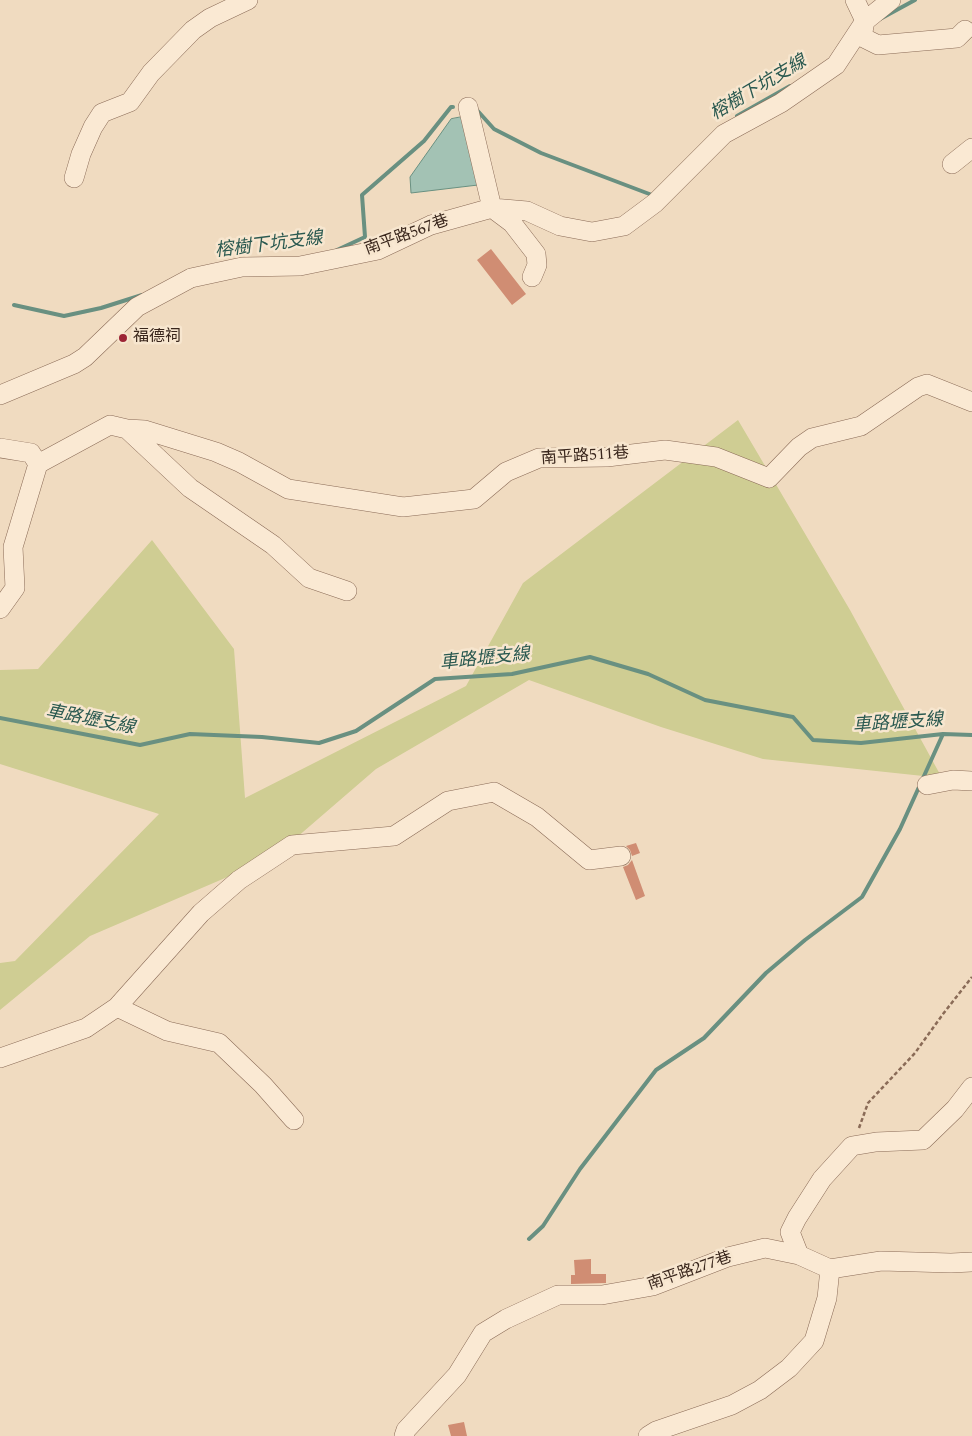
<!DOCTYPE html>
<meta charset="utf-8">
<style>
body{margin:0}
canvas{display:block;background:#f0dbc0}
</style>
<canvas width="972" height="1436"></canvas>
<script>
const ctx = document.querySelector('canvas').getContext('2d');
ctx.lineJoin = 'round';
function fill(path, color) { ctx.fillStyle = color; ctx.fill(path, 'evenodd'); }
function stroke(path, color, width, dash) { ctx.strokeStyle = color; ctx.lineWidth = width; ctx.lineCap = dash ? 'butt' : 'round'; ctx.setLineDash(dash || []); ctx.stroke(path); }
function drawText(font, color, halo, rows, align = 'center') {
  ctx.font = font + ' Spectral,"Noto Sans TC",serif'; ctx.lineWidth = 5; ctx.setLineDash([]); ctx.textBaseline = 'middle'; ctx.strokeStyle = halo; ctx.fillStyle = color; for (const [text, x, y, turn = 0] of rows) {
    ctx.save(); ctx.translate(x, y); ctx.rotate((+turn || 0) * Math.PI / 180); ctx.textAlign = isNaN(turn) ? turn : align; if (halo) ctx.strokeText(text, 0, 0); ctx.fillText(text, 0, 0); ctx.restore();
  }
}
fill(new Path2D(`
 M738 420 850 610 942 778 763 759 661 727 529 680 376 769 274 857 90 936 0 1010V963L15 961 159 814 0 764V670L38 669 152 540 234 649 245 798 466 686 523 583Z`), '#cfcd93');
const water = new Path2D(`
 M462 117 478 185 411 193 410 177 451 119Z`);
fill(water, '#a3c2b4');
stroke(water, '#699081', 1);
stroke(new Path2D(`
 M880 19 915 0
 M476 109 494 129 541 153 652 195 654 194
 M737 116 790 86
 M337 250 365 237 362 195 424 141 451 107H453
 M14 305 64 316 101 308 142 295
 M0 718 140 745 190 734 262 737 319 743 356 731 435 679 512 674 590 657 648 674 705 700 793 717 813 740 861 743 943 734 972 735
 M529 1239 543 1226 580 1169 656 1070 704 1038 766 973 805 940 862 897 900 829 943 734`), '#699081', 4);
fill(new Path2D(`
 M491 249 526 294 512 305 477 260Z
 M636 843 640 853 632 856 630 850 626 846Z
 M632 860 645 896 636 900 623 867 628 865Z
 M591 1259V1274H606V1283L571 1284V1275H575L574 1260Z
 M464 1422 467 1436H451L448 1425Z`), '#d08d73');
const minor = new Path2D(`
 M855 0 865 21 862 37 878 45 957 38 965 30
 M468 107 492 208 512 223 536 254 537 265 532 277
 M952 164 972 148
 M74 178 81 154 93 127 102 113 130 102 151 73 193 30 210 18 248 0
 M0 395 74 364 85 357 137 307 191 278 242 267 300 266 378 250 431 225 492 208 527 211 560 226 592 232 624 226 655 203 724 134 781 103 836 65 865 21 891 0
 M127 429 145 430 216 452 239 462 288 489 403 507 474 499 506 472 539 458 607 457 665 450 716 457 769 478 799 447 812 438 861 426 918 387 927 384 972 402
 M0 448 31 453 38 464 13 547 15 588 0 609
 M38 464 110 425 127 429 190 488 273 545 309 578 347 591
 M927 785 953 780 972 781
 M117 1007 167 1031 219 1043 263 1085 294 1120
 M0 1058 86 1028 117 1007 201 913 239 880 292 845 394 836 448 801 494 792 537 817 589 860 621 856
 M799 1255 790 1232 797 1218 822 1179 852 1146 876 1142 923 1140 955 1109 972 1087
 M404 1436 406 1430 457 1375 483 1333 506 1319 558 1295H602L653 1286 728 1257 765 1248 799 1255 830 1269 881 1261 951 1263 972 1262
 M648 1436 656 1431 732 1405 760 1390 789 1368 814 1341 827 1298 830 1269`);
stroke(minor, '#8a6b57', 20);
stroke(new Path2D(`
 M859 1128 868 1103 915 1053 943 1014 972 977`), '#8a6b57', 2.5, [4, 2.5]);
stroke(minor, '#fae9d3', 19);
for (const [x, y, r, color] of [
 [123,338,5,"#9c2435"]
]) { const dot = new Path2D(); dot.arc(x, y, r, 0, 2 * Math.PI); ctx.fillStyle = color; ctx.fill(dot); stroke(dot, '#f7e6cf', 2); }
drawText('16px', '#39261c', '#f7e6cf', [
 ["南平路567巷",407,236,-20],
 ["南平路511巷",585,457,-4],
 ["南平路277巷",690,1272,-19]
]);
drawText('16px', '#39261c', '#f7e6cf', [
 ["福德祠",133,338]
], 'left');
drawText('italic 18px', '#2a5950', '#f7e6cf', [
 ["榕樹下坑支線",759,89,-31],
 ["榕樹下坑支線",269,246,-7],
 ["車路壢支線",485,660,-6],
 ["車路壢支線",90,721,11],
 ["車路壢支線",898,724,-4]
]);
</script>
